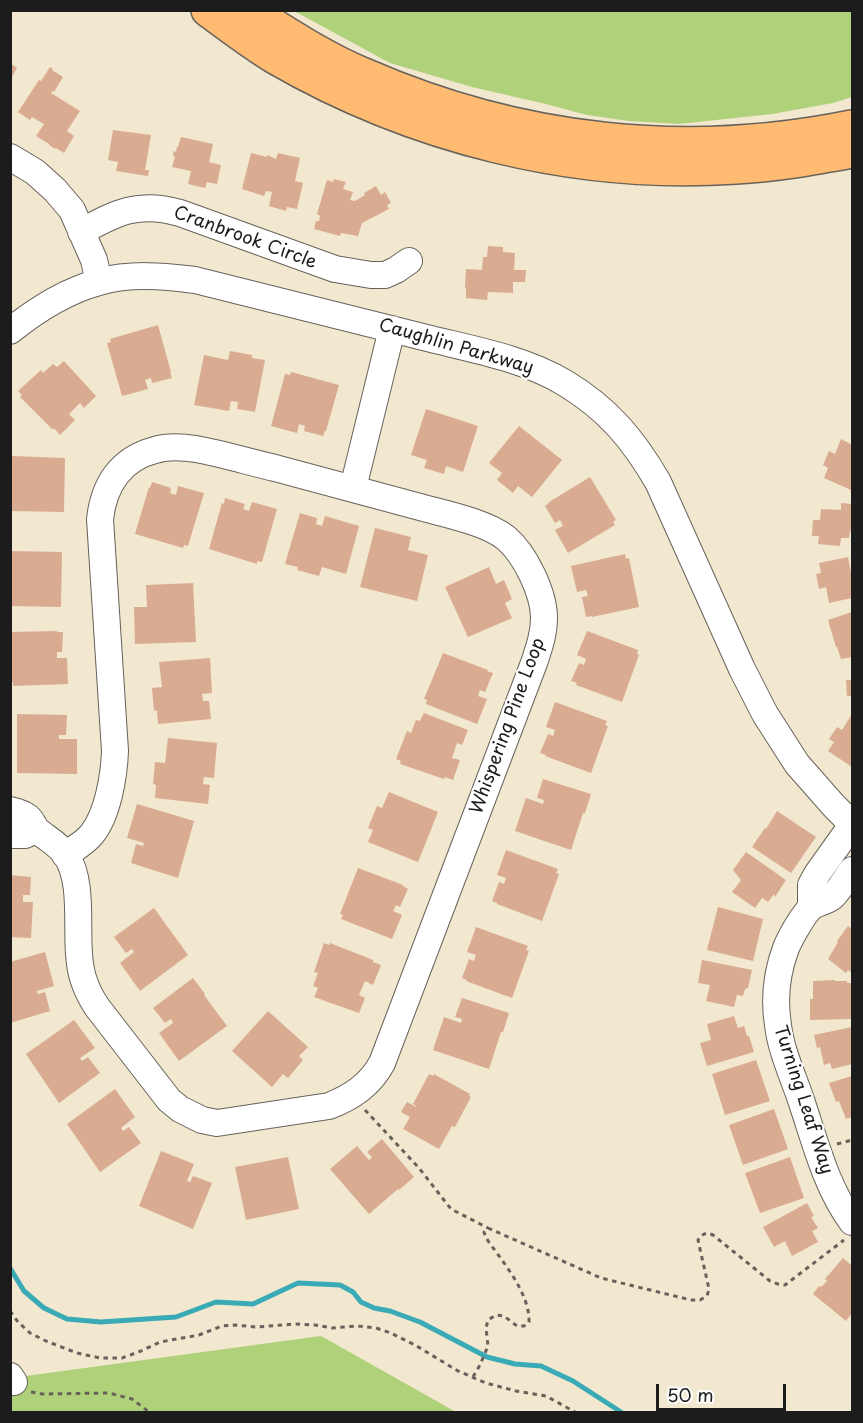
<!DOCTYPE html>
<style>
body{margin:0}
#map{position:relative;width:863px;height:1423px;overflow:hidden;background:#f2e7cf;font-family:"Playpen Sans",sans-serif}
canvas{display:block}
.frame{position:absolute;inset:0;border:12px solid #1c1c1c;pointer-events:none}
.scale{position:absolute;left:656px;top:1384px;width:130px;height:27px;box-sizing:border-box;border:3px solid #1c1c1c;border-top:0;padding-left:8px;font-size:18px;line-height:21px;white-space:nowrap;color:#1c1c1c;-webkit-text-stroke:4px #fff;paint-order:stroke}
</style>
<div id="map">
<canvas width="863" height="1423"></canvas>
<div class="frame"></div>
<div class="scale">50 m</div>
</div>
<script>
const ctx = document.querySelector('canvas').getContext('2d');
ctx.lineJoin = 'round';
function fill(path, color) { ctx.fillStyle = color; ctx.fill(path, 'evenodd'); }
function stroke(path, color, width, dash) { ctx.strokeStyle = color; ctx.lineWidth = width; ctx.lineCap = dash ? 'butt' : 'round'; ctx.setLineDash(dash || []); ctx.stroke(path); }
function drawText(font, color, halo, rows, align = 'center') {
  ctx.font = font + ' "Playpen Sans",sans-serif'; ctx.lineWidth = 4.5; ctx.setLineDash([]); ctx.textBaseline = 'middle'; ctx.strokeStyle = halo; ctx.fillStyle = color; for (const [text, x, y, turn = 0] of rows) {
    ctx.save(); ctx.translate(x, y); ctx.rotate((+turn || 0) * Math.PI / 180); ctx.textAlign = isNaN(turn) ? turn : align; if (halo) ctx.strokeText(text, 0, 0); ctx.fillText(text, 0, 0); ctx.restore();
  }
}
fill(new Path2D(`
 M294 11H852V97L833 103 772 114 679 124 629 121 587 115 546 104 472 87 390 63Z
 M321 1336 456 1412H11V1378Z`), '#afd17a');
stroke(new Path2D(`
 M10 1268 24 1291 44 1308 67 1319 101 1322 176 1317 216 1302 253 1304 298 1283 340 1285 353 1292 361 1302 374 1308 390 1311 420 1322 487 1357 515 1364 541 1366 573 1381 621 1412`), '#3aabb6', 5);
fill(new Path2D(`
 M10 63 17 68 12 77 10 76Z
 M50 67 53 69 52 70 63 77 54 92 52 91 51 93 80 111 67 131 74 136 64 153 56 148 55 149 49 145V144L36 136 44 124 32 117 30 120 18 112 39 80 41 81Z
 M113 130 151 135 145 170H149L148 176 116 171 118 162 108 160Z
 M181 137 213 144 209 162 221 165 217 184 207 182 205 188 188 184 191 171 172 167 175 157 173 156 174 151 176 152 177 147H178Z
 M251 153 267 157V155L276 159 278 153 300 158 295 181 303 183 297 209 287 207 286 211 269 206 272 192 266 191 264 196 242 189Z
 M334 179 346 182 343 189 353 192 350 200 355 201 365 195 364 193 376 186 381 195 385 192 391 203 387 205 389 209 362 223 358 236 341 233 340 236 314 229 316 221H319L320 216 317 214 327 180 333 182Z
 M488 246 503 247V252L515 253 514 270H526L525 282H513V293L488 292 487 300 466 298V288H465L466 269 482 270 483 257H487Z
 M158 325 171 372H170L172 378 152 383 151 378 145 380 148 389 122 396 107 343 111 342 110 339Z
 M230 351 252 355V358L265 360 255 412 237 409 238 402 231 401 229 411 194 405 204 355 228 360Z
 M64 361 96 396 84 408 80 403 69 414 75 420 60 435 54 428 53 430 20 397 22 395 18 391 41 370 43 373 53 364 57 367Z
 M291 372 339 385 326 431H325L323 436 304 431 305 426 299 424 297 433 271 426 285 374 290 375Z
 M426 409 478 426 463 472 446 466 444 474 424 468 427 460 411 455Z
 M519 426 562 460 532 497 518 486 513 493 497 480 502 473 489 463Z
 M841 439 852 445V487L851 490 824 478 828 468 823 465 829 451 835 454Z
 M12 456 65 458 64 512 10 511Z
 M590 477 616 520 613 522 615 525 568 553 555 530 563 526 560 520 555 523 545 506 549 503V502Z
 M152 482 171 488 170 493 176 495 178 486 204 493 188 546 184 545 183 548 135 534 149 487 150 488Z
 M225 498 245 504 243 509 249 511 252 502 277 509 262 562 257 561V564L209 549 222 503 224 504Z
 M841 503 852 504V531H850L849 538H841L840 546 818 544 819 536H812L813 520H820L821 509 841 510Z
 M300 513 317 518 316 524 322 526 325 516 359 526 346 574 322 567 319 576 297 570 298 567 285 564Z
 M375 528 411 537 408 550 428 555 417 601 360 587Z
 M10 551 62 552 61 607 10 606Z
 M625 554 626 559 629 558 639 607 592 617V616L586 617 582 597 588 596 586 590 577 592 571 566Z
 M848 557 852 578V598L829 603 826 587 819 589 816 574 821 573 819 563Z
 M489 567 496 584 504 580 512 599 505 603 512 618 468 637 445 587Z
 M193 583 196 642 135 644 134 607H147L146 585Z
 M852 612V657L841 659 837 647H836L828 620Z
 M57 631V632H63L62 652H57V658H67L68 684 13 686V682H10V632Z
 M587 631 638 650 637 654 639 655 622 702 576 685 577 683 571 681 579 663 584 665 586 659 577 655Z
 M443 653 488 670 487 671 493 673 485 692 480 690 478 696 487 699 477 724 426 704 427 700 424 699Z
 M210 658 212 693 202 694 203 701H209L211 719 158 724 157 710 154 711 152 688 162 687 159 662Z
 M846 680H852V696H847Z
 M555 702 607 721 605 725 608 726 591 773 545 756 546 755 540 753 548 734 553 736 555 730 546 727Z
 M424 713 468 730 462 745 457 743 452 758 460 760 453 780 445 777 444 779 400 764 401 761 396 759 407 731 411 733 416 720 420 721Z
 M17 714 67 715 66 735H59V739H77V774L17 773Z
 M852 714V767L828 751 834 742 829 739 837 727 842 730Z
 M168 738 217 743 214 778 204 777 203 784 210 785 208 804 155 798 156 785 153 784 155 762 165 763Z
 M543 779 591 794 585 813H583L571 850 515 831 526 798 543 804 544 800 537 798Z
 M389 792 438 812 418 862 368 842 373 830 368 828 377 806 382 808Z
 M137 804 194 821 178 878 131 863 136 844 143 846 144 843 127 838Z
 M777 811 816 837 791 873 752 847 765 828 766 829Z
 M506 850 558 869 556 873 559 874 542 921 497 904V903L492 901 499 882 504 884 506 878 497 875Z
 M746 852 786 880 775 897 774 894 768 902 762 898 755 908 732 892 741 880 733 870Z
 M358 868 403 885V886L408 889 400 907 396 905 393 911 402 915 392 939 341 919 343 915 340 914Z
 M10 875 31 877 30 895H23V902H33L31 938 10 937Z
 M718 907 763 919 753 961 707 950Z
 M154 908 188 955 140 991 120 963 134 952 132 949 126 953 114 937Z
 M848 926 852 929V973L848 970 846 973 828 959 838 942 837 941Z
 M476 927 528 946 526 950 529 951 512 998 466 981 467 980 462 978 469 959 474 961 476 955 467 952Z
 M324 943 329 945 330 943 373 960V962L381 965 373 985 365 981 359 995 365 998 359 1013 314 997 318 988 313 986 318 973 314 972Z
 M45 952 54 986 37 991 38 994 45 992 50 1011 10 1023V962Z
 M702 960 752 970 748 988 745 989 743 996 737 995 734 1007 706 1001 710 985 698 983Z
 M193 978 205 994 204 995 227 1026 179 1061 159 1033 173 1023 171 1019 165 1023 153 1008Z
 M835 980V981H847V983H852V1019L810 1020V999H813V981Z
 M462 998 509 1013 503 1032H501L489 1069 433 1050 444 1017 461 1023 462 1019 455 1017Z
 M268 1011 308 1047 299 1056 303 1060 288 1078 283 1074 272 1087 232 1051Z
 M734 1016 738 1028 744 1026 747 1036H749L754 1052 707 1066 700 1043 711 1040 707 1024Z
 M74 1020 95 1048 80 1058 82 1061 88 1057 100 1073 59 1103 26 1054Z
 M852 1027V1064L832 1069 830 1063 824 1065 820 1047 817 1048 814 1035Z
 M756 1060 770 1101 725 1115 712 1074Z
 M429 1074 433 1076 434 1074 470 1094 469 1096 471 1097 455 1127 452 1126 439 1149 403 1129 410 1117 401 1112 407 1102 416 1107V1106L413 1104Z
 M852 1076V1117L846 1119 839 1101 836 1102 829 1083Z
 M115 1089 135 1117 121 1128 123 1131 129 1127 141 1143 100 1172 67 1124Z
 M774 1109 788 1149 743 1165 729 1125Z
 M382 1139 414 1177 399 1190 398 1189 369 1214 330 1169 357 1146 369 1160 372 1157 367 1152Z
 M161 1151 194 1164 187 1181 190 1182 193 1176 212 1183 193 1229 139 1206Z
 M288 1157 299 1209 246 1220 235 1167Z
 M790 1157 804 1198 760 1213 745 1173Z
 M807 1203 814 1216 811 1217 818 1228 812 1231 818 1242 792 1256 785 1241 774 1247 763 1227Z
 M843 1258 852 1266V1313L846 1321 813 1294 819 1286 821 1287 827 1281 825 1279Z`), '#d9ac91');
const minor = new Path2D(`
 M10 157 35 172 55 190 72 210 94 260 99 282
 M81 232C117 212 139 201 180 213L335 269 371 275H385L396 270 409 261
 M10 331C36 310 66 291 99 282 130 273 164 276 195 280 274 300 353 319 431 339 476 350 525 359 565 383 608 409 633 439 658 482L742 669 765 714 797 764 834 806 852 824
 M353 488 392 329
 M10 810C20 813 28 814 33 824 36 828 34 827 38 831 48 839 59 845 66 855 87 887 72 942 83 978 86 988 91 998 97 1007L169 1100 180 1109 202 1120 217 1123 329 1106C352 1097 370 1085 382 1063L534 663C539 648 544 634 544 618 544 593 525 554 506 538 486 522 445 514 420 507 372 494 324 481 275 468 249 462 223 454 196 449 183 447 168 446 155 450 120 459 104 485 100 519L115 751C114 776 108 814 92 834 85 843 75 848 65 855
 M10 835H25L36 830
 M852 870C846 878 841 888 833 896 828 901 820 902 813 906 805 911 790 938 786 948 777 972 774 1000 778 1025 781 1051 793 1076 801 1100 815 1141 826 1187 852 1222
 M811 907V885L817 874 852 825
 M10 1376 14 1382`);
const major = new Path2D(`
 M208 10C230 26 252 43 275 57 413 137 576 178 736 167 775 165 814 158 852 151
 M249 10C286 33 323 58 364 75 520 143 685 161 852 127`);
stroke(minor, '#67635b', 28);
stroke(major, '#67635b', 36);
stroke(new Path2D(`
 M365 1110 419 1168 451 1209 488 1228
 M837 1144 852 1140
 M10 1311 18 1322 30 1333 46 1341 77 1353 100 1358H122L141 1351 160 1342 199 1335 222 1326 235 1325 256 1327 296 1324 315 1325 332 1328 357 1326 376 1328 391 1333 415 1345 458 1371 486 1383 516 1391 546 1396 575 1412
 M473 1377 480 1365 488 1346 486 1328 488 1320 496 1315 504 1316 517 1326H524L529 1322C530 1293 502 1261 486 1238L484 1232 488 1228 601 1278 691 1300H700L707 1296 709 1289 698 1240C703 1233 706 1232 713 1235L770 1281 778 1284 785 1285 844 1240
 M31 1392 42 1394 109 1393 132 1399 149 1412`), '#67635b', 3, [4.5, 4.5]);
stroke(minor, '#fff', 26);
stroke(major, '#febb71', 33);
drawText('18px', '#1c1c1c', '#fff', [
 ["Cranbrook Circle",245,238,20],
 ["Caughlin Parkway",456,347,16],
 ["Whispering Pine Loop",508,726,-70],
 ["Turning Leaf Way",803,1100,72]
]);
</script>
